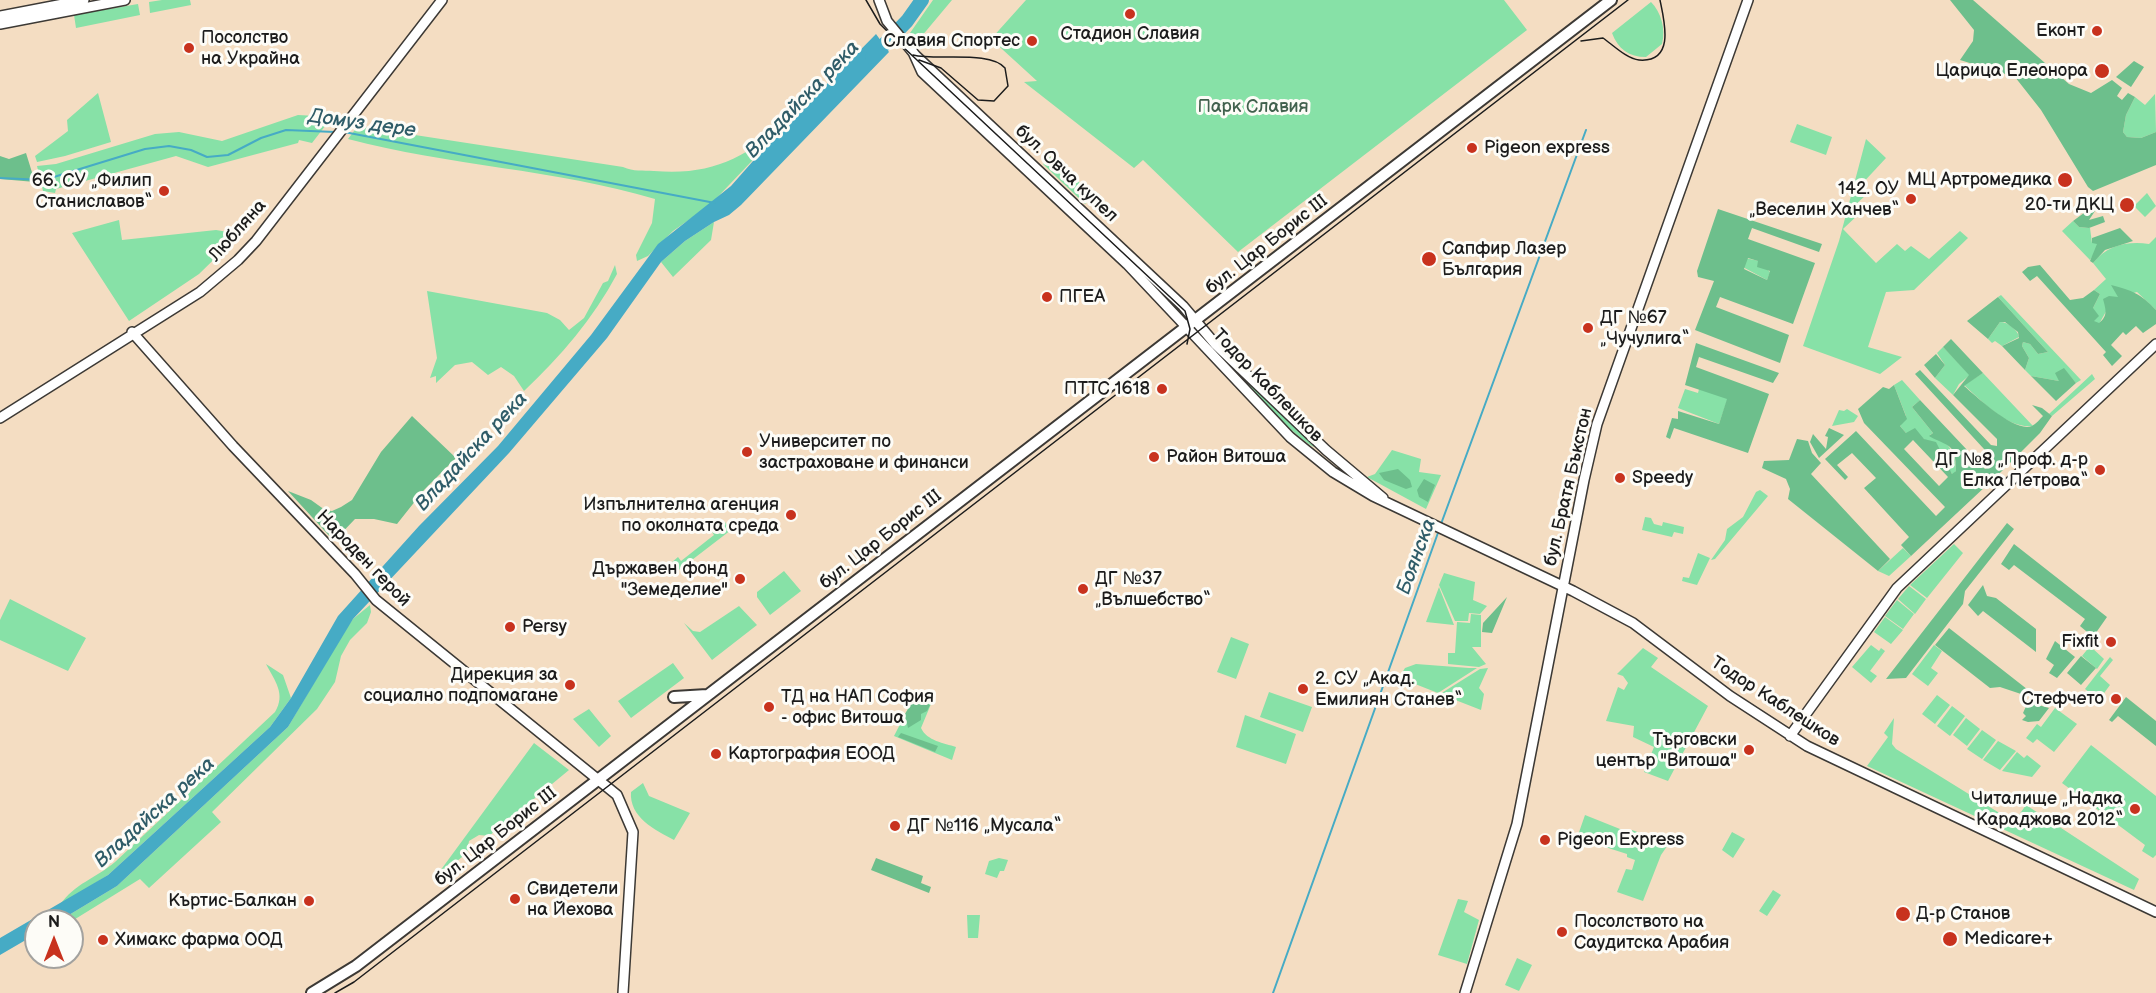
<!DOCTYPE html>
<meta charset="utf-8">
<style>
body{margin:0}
#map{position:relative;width:2156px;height:993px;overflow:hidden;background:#f4ddc2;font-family:"Balsamiq Sans",sans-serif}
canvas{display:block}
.north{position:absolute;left:24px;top:909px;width:60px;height:60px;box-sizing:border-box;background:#fdfcf7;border:2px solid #a3a29f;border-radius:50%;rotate:0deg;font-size:16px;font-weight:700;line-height:24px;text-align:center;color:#1c1c1c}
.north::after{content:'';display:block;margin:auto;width:21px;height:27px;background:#c8321e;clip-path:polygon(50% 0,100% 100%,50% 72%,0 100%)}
</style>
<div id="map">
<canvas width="2156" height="993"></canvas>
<div class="north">N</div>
</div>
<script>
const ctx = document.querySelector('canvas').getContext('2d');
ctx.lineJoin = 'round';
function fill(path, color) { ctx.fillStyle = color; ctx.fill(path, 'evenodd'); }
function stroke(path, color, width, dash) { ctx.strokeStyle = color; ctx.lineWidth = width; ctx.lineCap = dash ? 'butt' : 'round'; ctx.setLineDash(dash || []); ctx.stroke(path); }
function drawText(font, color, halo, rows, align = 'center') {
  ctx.font = font + ' "Balsamiq Sans",sans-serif'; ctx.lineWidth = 6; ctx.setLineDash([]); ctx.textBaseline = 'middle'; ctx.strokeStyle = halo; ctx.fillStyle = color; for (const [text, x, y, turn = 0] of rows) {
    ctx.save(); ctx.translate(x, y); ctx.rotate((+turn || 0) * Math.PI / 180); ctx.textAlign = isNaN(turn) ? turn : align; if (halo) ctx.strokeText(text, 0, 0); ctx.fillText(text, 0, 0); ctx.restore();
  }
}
fill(new Path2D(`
 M162 0H190L191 5 150 13 149 2Z
 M933 0H952L916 43 910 33Z
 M1026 0H1504L1527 30 1238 252 1143 160 1134 168 1024 82 1037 81 991 39Z
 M1651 2C1661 12 1666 29 1662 44L1646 57C1629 57 1618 49 1612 33Z
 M138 4 140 15 76 28 74 15Z
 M98 93 111 142 65 156 37 162 35 156 68 131 67 120Z
 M2155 94 2156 132 2141 138 2127 137 2123 132 2126 115 2135 97 2145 105Z
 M298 115 317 116 329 121 312 143 299 140 298 143 208 167 176 156 56 189 55 193 43 191 37 166 56 164 155 134 179 132 222 141Z
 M789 122 710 205 673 231 648 256 637 261 636 255 652 223 655 199C555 169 449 166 348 139L357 127H363L623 167C634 172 642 170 654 171 713 176 744 157 789 122Z
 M1797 124 1832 137 1826 155 1790 142Z
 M1866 139 1886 158 1859 187 1866 195 1854 206 1860 213 1843 229 1876 263 1897 244 1905 251 1911 246 1929 259 1960 231 1968 238 1914 290 1886 292 1868 347 1902 357 1880 374 1803 346 1839 241Z
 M1050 157 1094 195 1085 204 1043 164Z
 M2147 193 2156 206 2145 217 2134 206Z
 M119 220 122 240 216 230 240 234 199 274 129 321 72 233Z
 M2073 221 2079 227 2090 228 2092 243H2097V250L2090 260 2062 231Z
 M714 222 711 240 673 277 661 262 685 241Z
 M2156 237V310L2137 292 2113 299 2099 324 2093 321V308L2100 294 2094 290 2106 279 2093 263C2107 245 2128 241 2149 244Z
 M1741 257 1759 261 1770 272 1767 280 1739 265Z
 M615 265 617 274C593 319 561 356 524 391L514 376 501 367 488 375 472 362 455 365 436 383V376L430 378 437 358 427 291 547 313 560 320 569 330 584 318 603 283 608 281Z
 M2001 295 2081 380 2076 383 2064 369 2059 381 2031 376 2025 370 2029 358 2022 346 2023 342 2030 344 2038 354 2048 352 1998 297Z
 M2000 322C2008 322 2018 330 2019 337L2002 346 1995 341 1992 343 1988 339Z
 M1211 346 1315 445V447C1299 443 1222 362 1211 346Z
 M1943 347 1970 375 1959 384 1953 395 1935 378 1945 365 1937 353Z
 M1983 373 2033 426C2007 429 1982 401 1964 385Z
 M2092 374 2095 379 2052 416 2049 414Z
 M1902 380 1920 400 1912 407 1933 433 1930 435C1949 441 1956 452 1956 471L1953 475 1947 467 1945 456 1924 439 1906 433 1900 426 1906 416 1894 385Z
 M1685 389 1698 393 1699 389 1728 398 1719 424 1678 408Z
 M1847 409 1858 416 1854 422 1832 426 1839 410 1844 411Z
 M1392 450 1421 459 1419 472 1441 475 1426 509 1367 477 1375 474Z
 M1760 490 1768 496 1715 559 1711 560 1725 540 1727 529 1743 517 1756 492Z
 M1645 517 1651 518 1654 524 1662 526 1663 522 1684 527 1683 534 1674 532 1672 537 1642 530Z
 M725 522 729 528 733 525 731 530 671 576 668 572 671 563 678 557 681 561 714 535 712 532Z
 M1954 544 1963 553 1927 598 1910 585Z
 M1903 548 1911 556 1889 576 1878 571Z
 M1698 553 1710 558 1697 585 1682 581 1683 577 1689 578Z
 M784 571 801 591 770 615 757 597V592Z
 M1444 573 1475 582 1473 600 1487 606 1480 614 1469 613 1468 621H1455L1439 585Z
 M1909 586 1926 599 1915 614 1898 599Z
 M1439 587 1454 625 1426 622Z
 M10 599 86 638 68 671 0 640V620Z
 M1897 600 1914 614 1903 629 1885 616Z
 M370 605 371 612 367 623 350 640 341 656 335 682 317 709 212 812 221 822 149 888 140 879 72 921H59L117 886 288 727 345 630 353 619Z
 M739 606 757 625 712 660 684 623 693 631 700 632Z
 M1471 614 1481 615V647H1472L1486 664 1479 667 1448 664V653H1455L1457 622 1470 623Z
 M1885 617 1903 630 1891 644 1874 632Z
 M1231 637 1249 644 1236 679 1217 672Z
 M1871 645 1879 651 1881 648 1885 651 1870 671 1877 676 1871 683 1852 667Z
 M1934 645 1942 651 1931 668 1938 673 1928 686 1912 674Z
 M2090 646 2104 659 2097 669 2082 656Z
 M1643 648 1658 658 1651 667 1708 706 1668 781 1644 772 1654 747 1633 737 1634 726 1606 721 1618 687 1624 690 1628 683 1623 676 1617 674Z
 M2110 657 2113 660 2100 676 2110 685 2099 700 2085 689Z
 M673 663 684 678 631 718 618 701Z
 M266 664 283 675 291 698 270 727 108 875 60 905C75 883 95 879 115 862L275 712C286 694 275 681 266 664Z
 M1416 664 1469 668H1477L1438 693 1410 682 1402 673 1405 668Z
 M1488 668 1479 688 1484 694 1481 710 1440 694 1480 669Z
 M1269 692 1312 707 1303 732 1260 717Z
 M1937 695 1950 705 1935 724 1922 714Z
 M914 697 931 704 921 728C927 741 944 743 956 747L952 760 894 736Z
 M1952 706 1965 716 1950 736 1937 726Z
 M2055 708 2077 724 2054 752 2037 739 2033 743 2026 738 2037 724 2041 727Z
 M589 709 611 736 599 747 573 719Z
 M1245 715 1296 734 1286 764 1236 747Z
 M1894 718 1892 744 1896 749 2014 822 2026 805 2139 879 2134 890 1867 766 1888 737 1884 733Z
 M1966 718 1980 729 1967 746 1953 735Z
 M1982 730 1996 740 1982 759 1967 749Z
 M1998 741 2016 751 2000 770 1983 760Z
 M534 743 569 770 489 836 479 835 469 841 467 853 441 874 440 871Z
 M2091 745 2156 796V855L2153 858 2142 851 2145 845 2062 783Z
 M2017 752 2024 758 2027 755 2041 766 2032 777 2002 771Z
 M643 783 649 796 690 813 674 840C655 830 629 817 631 792Z
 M1585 815 1630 833 1632 830 1656 839H1672L1661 855 1643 901 1617 892 1626 869 1632 870 1635 860 1627 857V854L1577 838Z
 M1732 832 1745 839 1733 858 1722 850Z
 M999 858 1008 860 1004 871H1000L997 878 985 874 989 861Z
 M1773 890 1781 895 1767 916 1759 911Z
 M1458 899 1468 901 1464 912 1479 920 1467 964 1438 955Z
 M967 915H980L978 938H968Z
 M1517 958 1532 965 1519 991 1505 985Z`), '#87e1a7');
fill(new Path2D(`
 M1950 0H1973L2069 84 2091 93 2112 80 2122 88 2117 96 2122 100 2128 93 2135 97 2126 115 2123 132 2127 137 2141 138 2156 132V165L2093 191 2088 187 2041 110 2015 77 1960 60 1973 41 1974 30Z
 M2134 61 2144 67 2131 87 2116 77Z
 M26 153 35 182 0 179V156L9 159Z
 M2092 207 2095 211 2089 220 2103 216 2105 222 2089 228 2079 227 2073 221Z
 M1718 209 1822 244 1819 252 1752 228 1748 239 1815 263 1793 324 1720 297 1716 307 1789 335 1780 363 1695 330 1714 281 1698 277 1697 271ZM1748 258 1758 261 1757 267 1770 271 1767 280 1744 269Z
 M2120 228 2133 241 2105 250 2093 263 2090 261 2097 244 2092 243V238Z
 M2040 265 2070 300 2083 298 2094 290 2100 294 2093 308 2099 316 2094 321 2099 323C2108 316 2106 310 2103 299L2109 296 2118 297 2111 285C2133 291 2140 293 2156 310V324L2143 333 2136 326 2126 335 2123 332 2111 345 2122 356 2112 366 2103 355 2106 352 2037 276 2030 281 2022 272 2028 267Z
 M1998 297 2048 352 2038 354 2030 344 2023 342 2022 346 2029 358 2025 370 2002 346 2019 338 2018 332 2005 322H2000L1988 339 1967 321Z
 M1951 339 1983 373 1964 386C1977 397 2015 433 2032 426 2036 424 2040 419 2043 416L2032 405 2042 408 2052 416 2040 433 2002 471 1911 556 1901 545 1909 537 1864 488 1876 478 1852 453 1837 465 1848 477 1845 480 1825 459 1856 431 1936 516 1945 507 1864 423 1858 409 1883 387 1889 389 1894 385 1907 419 1900 426 1906 433 1915 428 1924 439 1936 442 1952 474 1956 471C1956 442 1948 447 1929 436L1933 433 1912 407 1920 400 1985 469 1995 461 1915 374 1920 370 1991 445 1997 446V439L1953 395 1969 375 1943 347ZM1913 440 1948 477 1939 486 1904 449Z
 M1696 343 1779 373 1773 383 1699 357 1696 367 1769 394 1748 453 1674 428 1670 439 1666 437 1672 418 1678 419V411L1719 424 1727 399 1685 385Z
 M1936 354 1945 365 1935 378 1924 365Z
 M2064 368 2076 383 2056 401 2031 376 2059 381 2055 373Z
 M412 416 456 458 424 490 397 524 374 519H355L334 541 288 491 311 500 325 510 332 511 341 507 352 500 381 452Z
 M1829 428 1844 435 1819 458 1810 442 1813 434 1826 449 1828 437 1825 436Z
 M1797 439 1808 441 1812 453 1821 463 1811 474 1890 559 1878 571 1788 499 1790 489 1786 479 1762 468 1764 461 1789 460Z
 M1398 469 1410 480 1412 487 1406 489 1384 480 1379 473Z
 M1424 479 1435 485 1428 502 1419 497 1417 490Z
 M2007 523 2014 529 1965 591 1963 604 1906 678 1886 679Z
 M2014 544 2107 617 2093 637 2080 626 2085 619 2014 565 2009 570 2001 564Z
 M1983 585 1987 596 1996 598 2036 629V652L1983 611 1978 616 1968 605Z
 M1507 597 1492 633 1482 632 1483 623Z
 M1949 628 2032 693 2027 696 2000 687 1990 688 1935 645Z
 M2055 641 2075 657 2057 678 2049 673 2054 665 2046 659Z
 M2081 656 2096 668 2081 685 2067 673Z
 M2126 697 2156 721V746L2118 716 2112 722 2109 720Z
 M915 698 930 705 927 711 921 714V720L908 728 905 714Z
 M2028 702 2049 708 2039 721 2028 722 2022 720 2026 716 2023 713Z
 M901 733 938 746 935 752 898 737Z
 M876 858 923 876 921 883 931 887 929 893 871 870Z`), '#6dbf8c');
fill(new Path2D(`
 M876 34 889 52 741 205 729 215 714 222 685 241 661 262 607 338 509 453 353 619 288 727 117 886 59 921H36V934L0 955V938L108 875 270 727 291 698 338 616 419 526 498 446 591 335 658 244 731 186 768 144Z`), '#46abc5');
stroke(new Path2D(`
 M344 132 715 203
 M0 178 44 180 145 149 169 146 191 150 207 157 228 155 261 138 286 130 335 132
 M1441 524 1586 130
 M1273 993 1439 530`), '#46abc5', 2);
stroke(new Path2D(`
 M872 57 907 21 922 0`), '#46abc5', 14);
const secondary = new Path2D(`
 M879 0 887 21 916 56 1183 306 1216 345 1326 450 1383 498
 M0 16 84 0
 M0 24 125 0
 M913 52 922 72 1127 264 1290 437 1333 472 1373 496 1573 591 1633 623 1730 696 1807 746 2156 912
 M132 332 233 446 355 574 376 600 617 795 633 832 623 993
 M0 418 200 292 238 260 256 241 442 0
 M1790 736 1897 588 2156 344
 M1465 993 1517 824 1584 480 1597 424 1748 0`);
const primary = new Path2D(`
 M674 697 707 695
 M312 993 356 966 1611 0`);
stroke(secondary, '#3c3935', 12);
stroke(primary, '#3c3935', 14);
stroke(secondary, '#fff', 9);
stroke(primary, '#fff', 10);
stroke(new Path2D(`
 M866 0 880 24 902 46 1185 311 1190 329 1187 344
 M1581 41 1603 38C1613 45 1627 59 1639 60 1676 63 1664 20 1660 0
 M913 55C937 61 990 50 1005 68L1008 86 994 101 978 100 941 68 919 60
 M335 993 354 982 1628 0`), '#1c1c1c', 1.5);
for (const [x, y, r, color] of [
 [1130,14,6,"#c8321e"],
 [2097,31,6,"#c8321e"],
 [1032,41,6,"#c8321e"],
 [189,48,6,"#c8321e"],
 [2102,71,8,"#c8321e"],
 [1472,148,6,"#c8321e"],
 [2065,180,8,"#c8321e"],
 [164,191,6,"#c8321e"],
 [1911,199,6,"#c8321e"],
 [2127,205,8,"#c8321e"],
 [1429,259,8,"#c8321e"],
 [1047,297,6,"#c8321e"],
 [1588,328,6,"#c8321e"],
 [1162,389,6,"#c8321e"],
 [747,452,6,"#c8321e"],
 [1154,457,6,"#c8321e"],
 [2100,470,6,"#c8321e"],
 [1620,478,6,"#c8321e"],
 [791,515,6,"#c8321e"],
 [740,579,6,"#c8321e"],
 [1083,589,6,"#c8321e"],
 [510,627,6,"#c8321e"],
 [2111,642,6,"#c8321e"],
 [570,685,6,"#c8321e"],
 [1303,689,6,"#c8321e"],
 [2116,699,6,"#c8321e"],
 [769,707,6,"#c8321e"],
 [1749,750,6,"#c8321e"],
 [716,754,6,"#c8321e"],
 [2135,809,6,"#c8321e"],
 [895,826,6,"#c8321e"],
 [1545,840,6,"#c8321e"],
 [515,899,6,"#c8321e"],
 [309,901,6,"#c8321e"],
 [1903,914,8,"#c8321e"],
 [1562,932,6,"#c8321e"],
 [1950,939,8,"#c8321e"],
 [103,940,6,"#c8321e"]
]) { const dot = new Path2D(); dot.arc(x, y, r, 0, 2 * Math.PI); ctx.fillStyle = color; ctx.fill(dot); stroke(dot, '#fdfcf7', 2); }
drawText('18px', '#1c1c1c', '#fdfcf7', [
 ["Еконт",2085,31,"right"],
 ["Стадион Славия",1130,34,"center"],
 ["Посолство",201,38],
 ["на Украйна",201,59],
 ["Славия Спортес",1020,41,"right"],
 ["Царица Елеонора",2088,71,"right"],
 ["Pigeon express",1484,148],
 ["МЦ Артромедика",2052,180,"right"],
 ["66. СУ „Филип",152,181,"right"],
 ["Станиславов“",152,202,"right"],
 ["142. ОУ",1899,189,"right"],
 ["„Веселин Ханчев“",1899,210,"right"],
 ["20-ти ДКЦ",2114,205,"right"],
 ["Сапфир Лазер",1442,249],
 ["България",1442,270],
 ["ПГЕА",1059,297],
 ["ДГ №67",1600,318],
 ["„Чучулига“",1600,339],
 ["ПТТС 1618",1150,389,"right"],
 ["Университет по",759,442],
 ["застраховане и финанси",759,463],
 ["Район Витоша",1166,457],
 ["ДГ №8 „Проф. д-р",2088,460,"right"],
 ["Елка Петрова“",2088,481,"right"],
 ["Speedy",1632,478],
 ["Изпълнителна агенция",779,505,"right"],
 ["по околната среда",779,526,"right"],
 ["Държавен фонд",728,569,"right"],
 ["\"Земеделие\"",728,590,"right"],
 ["ДГ №37",1095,579],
 ["„Вълшебство“",1095,600],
 ["Persy",522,627],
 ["Fixfit",2099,642,"right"],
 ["Дирекция за",558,675,"right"],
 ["социално подпомагане",558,696,"right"],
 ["2. СУ „Акад.",1315,679],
 ["Емилиян Станев“",1315,700],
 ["ТД на НАП София",781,697],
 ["- офис Витоша",781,718],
 ["Стефчето",2104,699,"right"],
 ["Търговски",1737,740,"right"],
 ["център \"Витоша\"",1737,761,"right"],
 ["Картография ЕООД",728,754],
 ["Читалище „Надка",2123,799,"right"],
 ["Караджова 2012“",2123,820,"right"],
 ["ДГ №116 „Мусала“",907,826],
 ["Pigeon Express",1557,840],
 ["Свидетели",527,889],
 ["на Йехова",527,910],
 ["Къртис-Балкан",297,901,"right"],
 ["Д-р Станов",1916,914],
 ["Посолството на",1574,922],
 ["Саудитска Арабия",1574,943],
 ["Medicare+",1964,939],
 ["Химакс фарма ООД",115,940]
], 'left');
drawText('18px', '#41614d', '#fdfcf7', [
 ["Парк Славия",1253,107]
]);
drawText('18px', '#1c1c1c', '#fdfcf7', [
 ["бул. Овча купел",1066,174,43],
 ["Любляна",238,231,-48],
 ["бул. Цар Борис III",1267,245,-38],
 ["Тодор Каблешков",1267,386,46],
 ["бул. Братя Бъкстон",1569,487,-77],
 ["бул. Цар Борис III",881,540,-38],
 ["Народен герой",363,559,46],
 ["Тодор Каблешков",1775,702,33],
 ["бул. Цар Борис III",496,837,-38]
]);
drawText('italic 20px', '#2f5c68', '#fdfcf7', [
 ["Владайска река",803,100,-46],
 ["Домуз дере",362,124,8],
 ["Владайска река",472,452,-47],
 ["Боянска",1417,557,-70],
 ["Владайска река",155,813,-42]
]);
</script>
